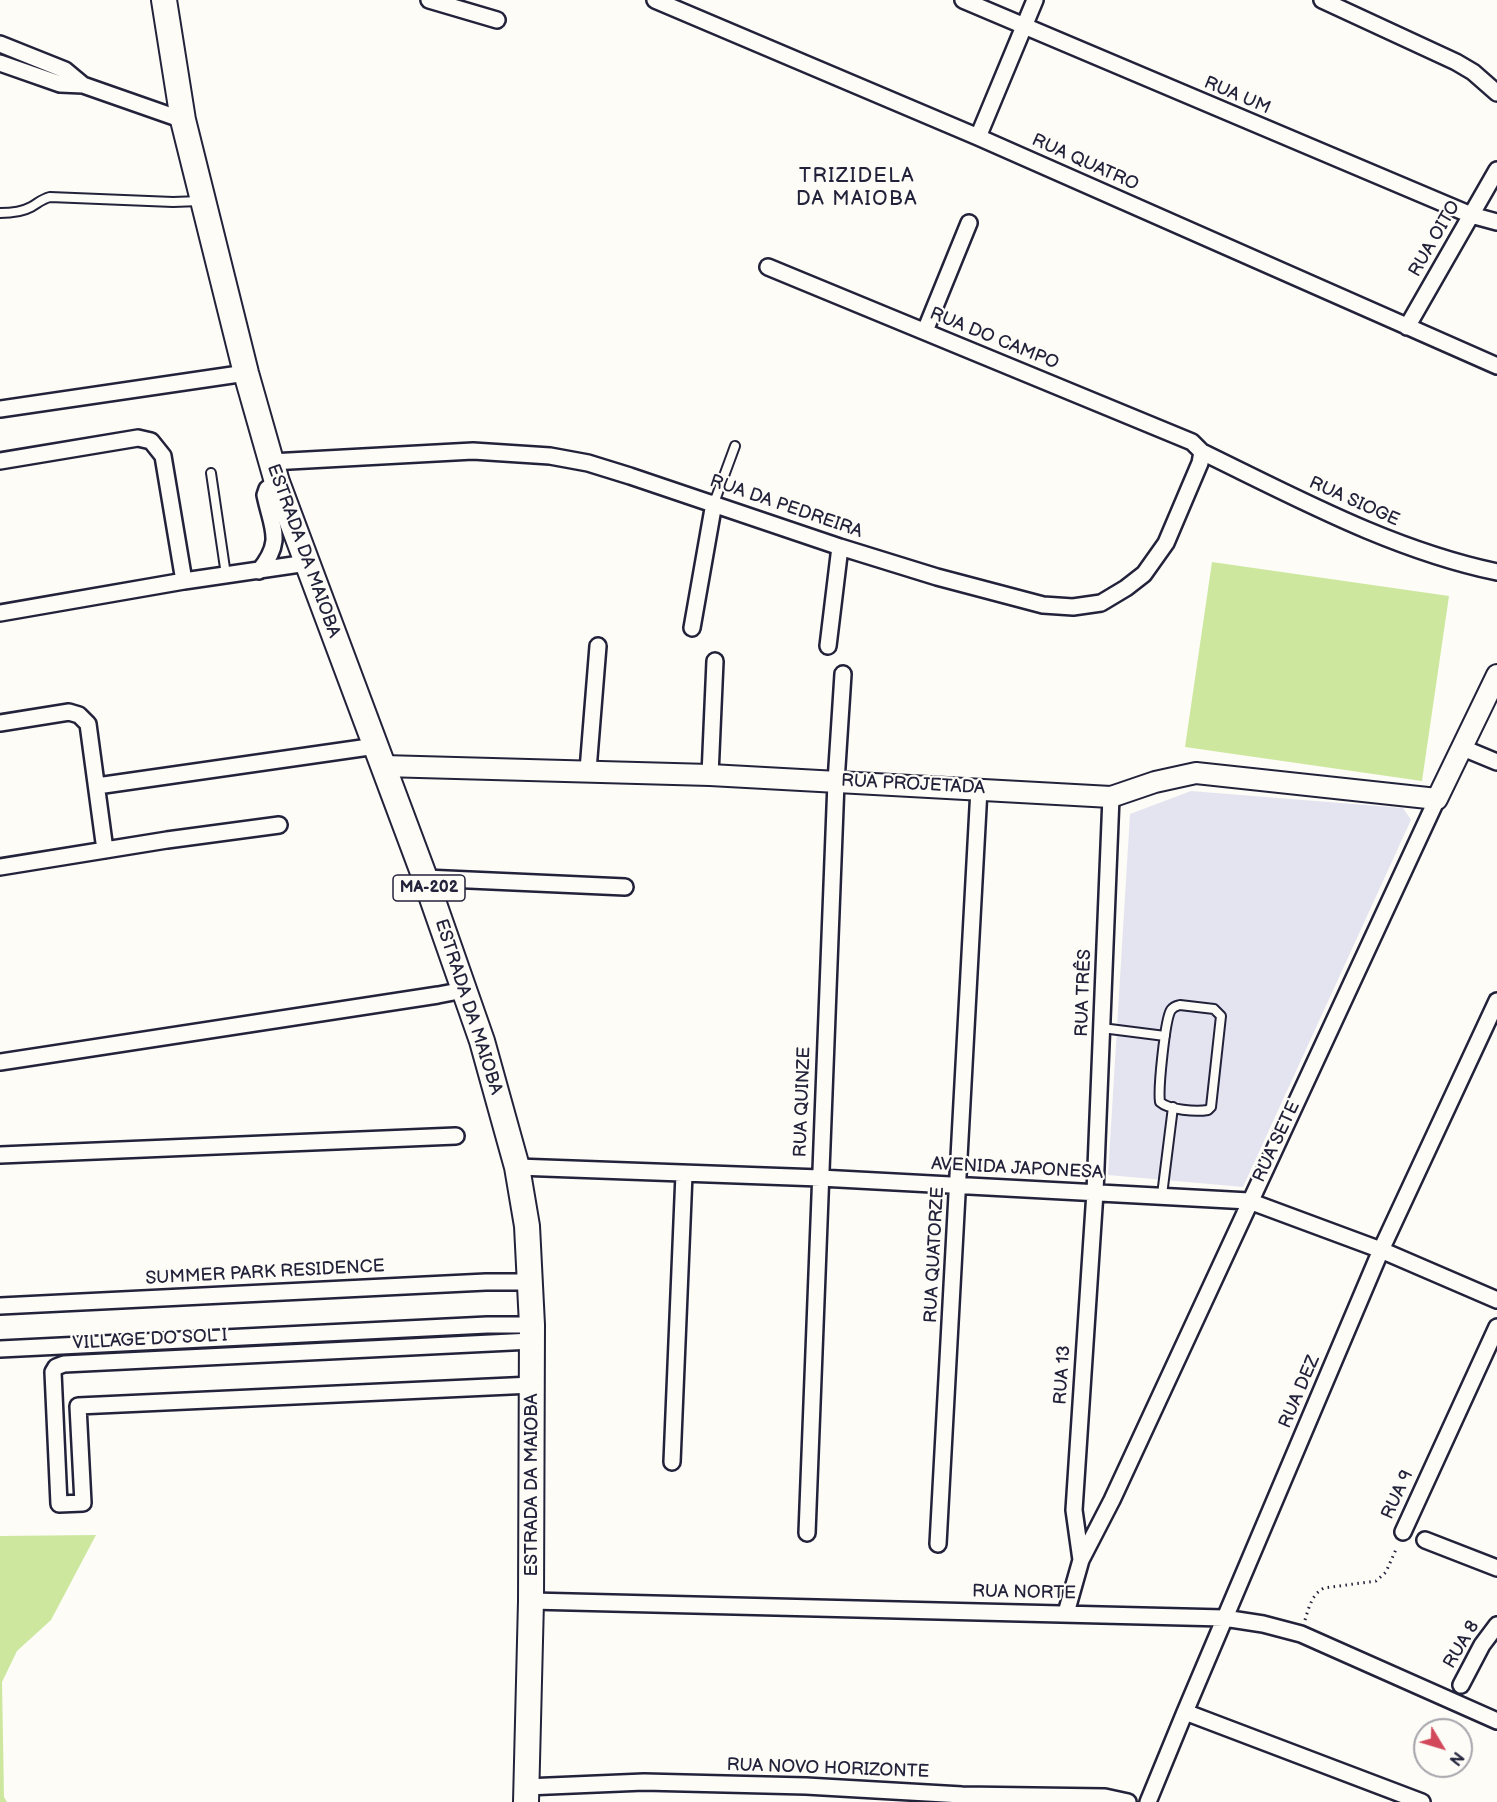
<!DOCTYPE html>
<meta charset="utf-8">
<style>
body{margin:0}
#map{position:relative;width:1497px;height:1802px;overflow:hidden;background:#fdfcf7;font-family:"Balsamiq Sans",sans-serif}
canvas{display:block}
.north{position:absolute;left:1413px;top:1718px;width:60px;height:60px;box-sizing:border-box;background:#fdfcf7;border:2px solid #a5a5ac;border-radius:50%;rotate:128deg;font-size:16px;font-weight:700;line-height:24px;text-align:center;color:#22223b}
.north::after{content:'';display:block;margin:auto;width:21px;height:27px;background:#d1495b;clip-path:polygon(50% 0,100% 100%,50% 72%,0 100%)}
</style>
<div id="map">
<canvas width="1497" height="1802"></canvas>
<div class="north">N</div>
</div>
<script>
const ctx = document.querySelector('canvas').getContext('2d');
ctx.lineJoin = 'round';
function fill(path, color) { ctx.fillStyle = color; ctx.fill(path, 'evenodd'); }
function stroke(path, color, width, dash) { ctx.strokeStyle = color; ctx.lineWidth = width; ctx.lineCap = dash ? 'butt' : 'round'; ctx.setLineDash(dash || []); ctx.stroke(path); }
function drawText(font, color, halo, rows, align = 'center') {
  ctx.font = font + ' "Balsamiq Sans",sans-serif'; ctx.lineWidth = 4.5; ctx.setLineDash([]); ctx.textBaseline = 'middle'; ctx.strokeStyle = halo; ctx.fillStyle = color; for (const [text, x, y, turn = 0] of rows) {
    ctx.save(); ctx.translate(x, y); ctx.rotate((+turn || 0) * Math.PI / 180); ctx.textAlign = isNaN(turn) ? turn : align; if (halo) ctx.strokeText(text, 0, 0); ctx.fillText(text, 0, 0); ctx.restore();
  }
}
fill(new Path2D(`
 M1191 791 1403 808 1411 820 1243 1187 1108 1175 1130 814Z`), '#e4e4f0');
fill(new Path2D(`
 M1212 562 1449 596 1422 781 1185 747Z
 M96 1535 51 1620 17 1651 2 1682 4 1797 7 1802H0V1536Z`), '#cde89e');
const service = new Path2D(`
 M0 213C11 213 22 212 31 207 38 203 42 199 50 197L173 202 200 201
 M211 473 226 575
 M714 503 735 446
 M1180 1005 1214 1009 1221 1016 1211 1107 1208 1110C1196 1112 1169 1110 1160 1102 1158 1089 1165 1019 1171 1010 1174 1006 1176 1006 1180 1005Z
 M1102 1028 1165 1036
 M1162 1195 1173 1107`);
const minor = new Path2D(`
 M429 0 497 20
 M655 0 978 137 1497 366
 M963 0 1471 215 1497 222
 M1322 0 1456 62 1473 72 1497 93
 M0 44 65 70 83 85
 M0 63 60 84 83 85 183 120
 M978 137 1035 0
 M768 267 1192 442 1202 452C1297 498 1392 550 1497 572
 M1407 327 1497 170
 M925 331 969 223
 M0 409 246 373
 M0 461 138 438 151 441 163 456 184 581
 M271 462 473 451 550 456 588 463 630 476 840 547 937 577 1043 605 1073 607 1101 603 1126 588 1144 574 1166 543 1200 463 1202 452
 M259 571C284 541 272 529 265 495L267 489 277 482
 M0 613 184 581 307 563
 M692 628 714 503
 M828 646 840 547
 M0 723 69 712 79 715 88 724 105 850
 M1463 748 1497 762
 M588 770 598 646
 M710 775 715 661
 M97 786 376 746
 M0 867 167 840 279 825
 M425 878 625 887
 M0 1062 438 995 464 990
 M0 1155 456 1136
 M517 1167 820 1178 1249 1201 1381 1250 1497 1300
 M0 1306 486 1282H531
 M532 1341 64 1364 56 1367 53 1372 59 1504 83 1503 78 1406 532 1385
 M0 1349 487 1325H532
 M672 1462 684 1174
 M1403 1532 1497 1327
 M807 1533 836 782 843 674
 M1425 1540 1497 1568
 M938 1544 979 789
 M1081 1560 1074 1510 1095 1192 1111 797
 M531 1601 1224 1618 1263 1624 1301 1634 1497 1721
 M1066 1613 1081 1560 1112 1500 1437 799
 M1461 1685 1482 1645 1497 1625
 M1185 1712 1422 1802
 M526 1787 644 1782 806 1786 962 1795 1105 1797 1128 1802
 M1148 1802 1185 1712 1381 1250 1497 1001`);
const tertiary = new Path2D(`
 M383 766 710 775 1111 797 1155 782 1196 773 1437 799 1497 675`);
const primary = new Path2D(`
 M164 0 183 120 246 373 277 482 425 878 482 1041 517 1167 527 1226 532 1325 531 1601 526 1802`);
stroke(service, '#22223b', 12);
stroke(minor, '#22223b', 20);
stroke(tertiary, '#22223b', 24);
stroke(primary, '#22223b', 28);
stroke(new Path2D(`
 M1305 1620C1309 1607 1312 1594 1324 1588L1376 1581 1386 1572 1397 1547`), '#22223b', 3, [1.5, 4.5]);
stroke(service, '#fdfcf7', 8);
stroke(minor, '#fdfcf7', 15);
stroke(tertiary, '#fdfcf7', 20);
stroke(primary, '#fdfcf7', 24);
for (const [x, y, w] of [
 [429,888,72]
]) { const box = new Path2D(); box.roundRect(x - w / 2, y - 13, w, 26, 4.5); ctx.fillStyle = '#fdfcf7'; ctx.fill(box); stroke(box, '#22223b', 1.5); }
drawText('bold 16px', '#22223b', null, [
 ["MA-202",429,888]
]);
drawText('18px', '#22223b', '#fdfcf7', [
 ["RUA UM",1237,96,23],
 ["RUA QUATRO",1085,163,24],
 ["RUA OITO",1435,239,-60],
 ["RUA DO CAMPO",994,339,22],
 ["RUA SIOGE",1354,502,24],
 ["RUA DA PEDREIRA",786,507,19],
 ["ESTRADA DA MAIOBA",303,551,70],
 ["RUA PROJETADA",913,785,3],
 ["RUA TRÊS",1084,993,-88],
 ["ESTRADA DA MAIOBA",468,1007,72],
 ["RUA QUINZE",803,1102,-88],
 ["RUA SETE",1277,1142,-65],
 ["AVENIDA JAPONESA",1017,1169,3],
 ["RUA QUATORZE",935,1255,-87],
 ["SUMMER PARK RESIDENCE",265,1273,-3],
 ["VILLAGE DO SOL I",150,1340,-3],
 ["RUA 13",1063,1375,-86],
 ["RUA DEZ",1300,1392,-67],
 ["ESTRADA DA MAIOBA",532,1485,-90],
 ["RUA 9",1398,1495,-65],
 ["RUA NORTE",1024,1593,1],
 ["RUA 8",1462,1645,-59],
 ["RUA NOVO HORIZONTE",828,1769,2]
]);
ctx.letterSpacing = '1.5px';
drawText('20px', '#22223b', '#fdfcf7', [
 ["TRIZIDELA",857,177],
 ["DA MAIOBA",857,200]
]);
ctx.letterSpacing = '0px';
</script>
